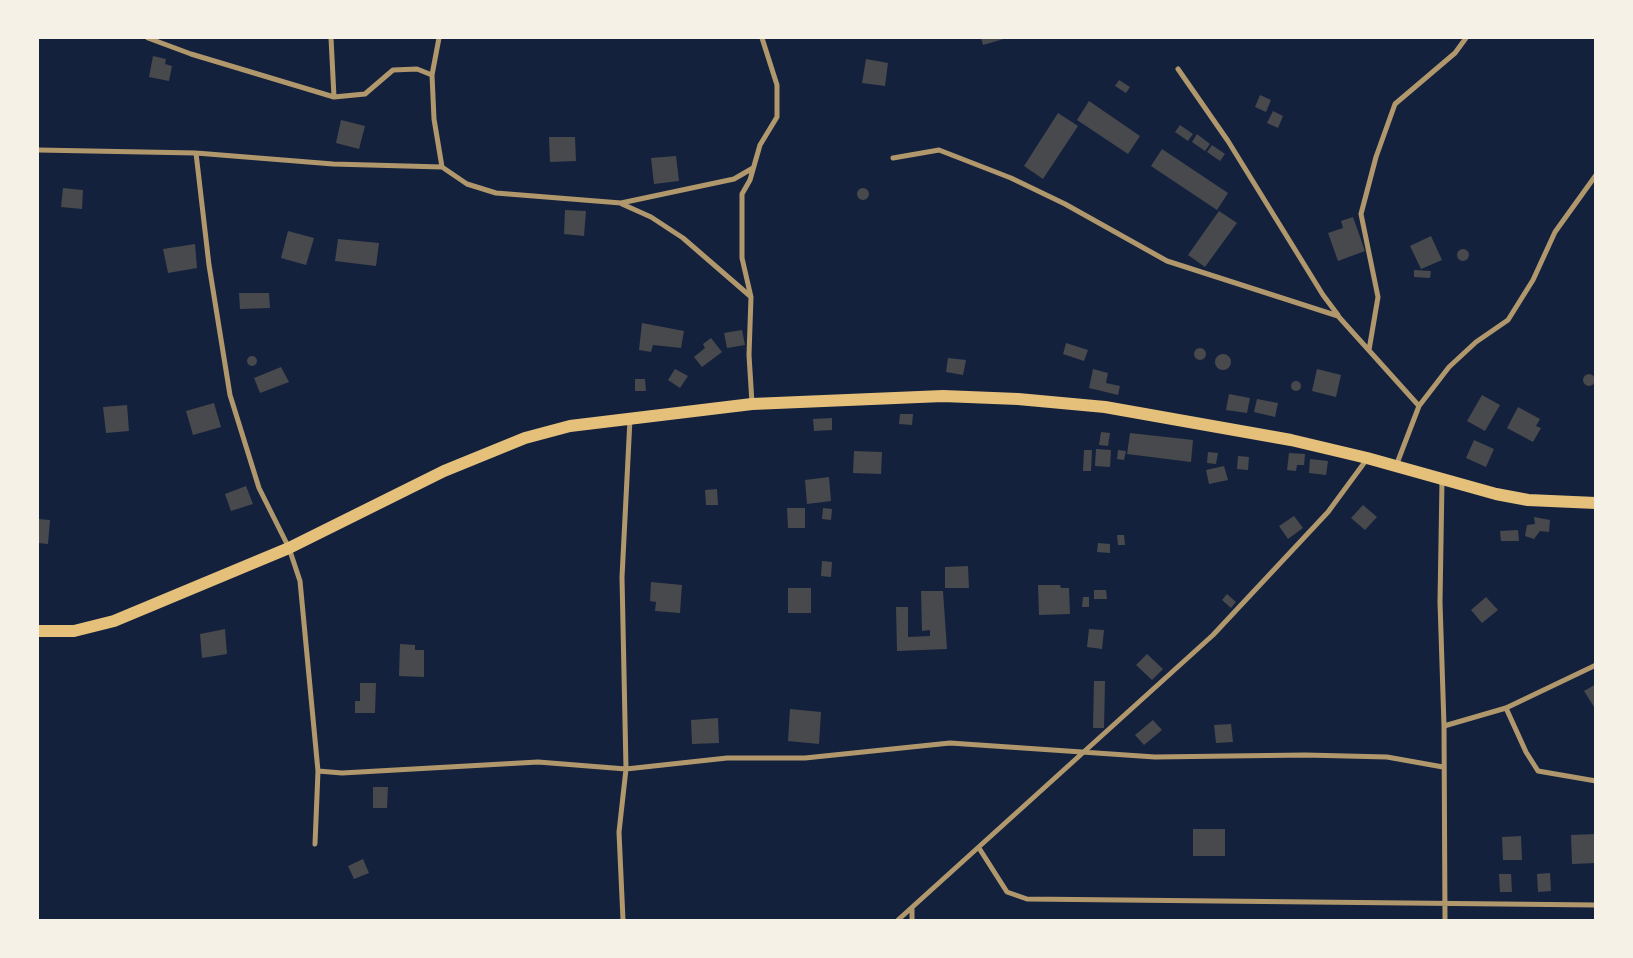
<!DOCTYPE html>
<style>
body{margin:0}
#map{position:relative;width:1633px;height:958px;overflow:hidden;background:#14213d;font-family:"PT Sans",sans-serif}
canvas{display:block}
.frame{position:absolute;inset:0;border:39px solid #f6f1e7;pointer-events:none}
</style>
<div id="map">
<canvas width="1633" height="958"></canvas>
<div class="frame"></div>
</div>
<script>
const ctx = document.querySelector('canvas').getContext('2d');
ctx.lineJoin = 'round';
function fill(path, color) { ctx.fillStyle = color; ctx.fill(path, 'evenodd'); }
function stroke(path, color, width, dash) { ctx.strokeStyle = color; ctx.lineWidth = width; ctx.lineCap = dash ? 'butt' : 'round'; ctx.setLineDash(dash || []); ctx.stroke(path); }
fill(new Path2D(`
 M981 38H1007L983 45Z
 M153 56 166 59 165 64 172 66 169 81 149 77Z
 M866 59 888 63 885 86 862 83Z
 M1119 80 1130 87 1126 93 1115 86Z
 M1260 95 1271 100 1266 112 1255 107Z
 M1089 101 1140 136 1128 154 1077 120Z
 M1273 111 1283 116 1278 128 1267 123Z
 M1058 113 1078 126 1043 179 1024 166Z
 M341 120 365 126 359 149 336 143Z
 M1180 125 1193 134 1188 141 1175 132Z
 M1197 134 1210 144 1205 151 1192 142Z
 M549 137H575L576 161 550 162Z
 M1212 145 1225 154 1220 161 1207 152Z
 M1162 149 1228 193 1217 210 1151 166Z
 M676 156 679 181 654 184 651 158Z
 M857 194a6 6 0 1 1 12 0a6 6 0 1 1-12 0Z
 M63 188 83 190 82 209 61 207Z
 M565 210 586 211 584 236 564 234Z
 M1219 211 1237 223 1205 267 1188 255Z
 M1353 217 1365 251 1338 261 1328 233 1343 228 1341 221Z
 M288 231 314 238 306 265 281 258Z
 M1431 236 1442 260 1421 269 1410 246Z
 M338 239 379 243 376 266 335 261Z
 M195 244 197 268 168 273 163 249Z
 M1457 255a6 6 0 1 1 12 0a6 6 0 1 1-12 0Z
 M1414 270 1431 271 1430 278 1414 277Z
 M239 293H269L270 308 240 309Z
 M642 323 684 331 681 348 653 345 651 352 639 350Z
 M742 330 745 345 727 348 724 333Z
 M711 338 722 352 702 367 694 357 705 348 703 344Z
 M1066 343 1088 350 1084 361 1063 354Z
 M1194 354a6 6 0 1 1 12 0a6 6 0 1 1-12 0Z
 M1215 362a8 8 0 1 1 16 0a8 8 0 1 1-16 0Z
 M247 361a5 5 0 1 1 10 0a5 5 0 1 1-10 0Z
 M948 358 966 360 963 375 946 372Z
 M281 367 289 382 260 393 254 378Z
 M675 369 688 376 680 388 668 380Z
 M1093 369 1108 373 1106 383 1120 386 1118 395 1089 388Z
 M1317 369 1341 375 1336 397 1312 391Z
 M1583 380a6 6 0 1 1 12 0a6 6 0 1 1-12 0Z
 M635 379H645L646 391H635Z
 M1291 386a5 5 0 1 1 10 0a5 5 0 1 1-10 0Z
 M1229 394 1250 398 1247 413 1226 410Z
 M1482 395 1500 405 1485 431 1467 421Z
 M1257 399 1278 403 1275 417 1254 412Z
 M214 403 221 427 193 435 186 411Z
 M127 405 129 431 106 433 103 407Z
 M1518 407 1540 419 1536 426 1541 428 1533 442 1507 428Z
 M900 414H913L912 425 899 424Z
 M832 418V430L814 431 813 419Z
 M1101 432 1110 433 1108 446 1099 445Z
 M1130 433 1193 440 1191 462 1127 454Z
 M1474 440 1494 449 1486 467 1466 458Z
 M1096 449 1111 450 1110 467 1095 466Z
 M1084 450H1092L1091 471H1083Z
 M1118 450 1126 451 1124 460 1117 459Z
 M854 451 882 452 881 474 853 473Z
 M1208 452 1218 453 1216 464 1207 463Z
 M1289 453 1305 454 1304 465H1297L1296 471 1287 470Z
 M1238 456 1249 457 1248 470 1237 469Z
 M1310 459 1328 461 1326 475 1309 473Z
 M1224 466 1228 480 1209 484 1206 470Z
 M829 477 831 501 807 504 805 480Z
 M246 486 253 504 231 511 225 494Z
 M717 489 718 505H706L705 490Z
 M1363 505 1377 517 1365 530 1351 518Z
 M787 508H805V528H788Z
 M823 508 832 509 831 520 822 519Z
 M1294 516 1303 528 1288 539 1279 526Z
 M1534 517 1550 520 1549 532 1540 531 1534 539 1525 536 1527 525 1535 524Z
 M38 519 50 520 48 544 38 543Z
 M1518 530 1519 541H1501L1500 531Z
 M1117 535H1124L1125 545H1118Z
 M1098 543 1110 544V553L1097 552Z
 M822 561 832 562 831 577 821 576Z
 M968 566 969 588H945V567Z
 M651 582 682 585 680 613 655 611 656 602 650 601Z
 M1038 585H1060L1061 588H1069L1070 614 1039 615Z
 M788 588H811V613H788Z
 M1094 590H1106L1107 599H1094Z
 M921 591H943L947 649 897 651 896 607H908V637L930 636V630L922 631Z
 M1227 594 1236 602 1231 608 1222 600Z
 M1083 597H1089V607H1082Z
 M1486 597 1498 610 1482 623 1471 610Z
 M225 629 227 654 202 658 200 634Z
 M1089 629 1104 630 1102 649 1087 647Z
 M400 644 415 645V650H424V677L399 676Z
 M1147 654 1163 669 1152 680 1136 665Z
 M1094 681H1105L1104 728H1093Z
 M360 683H376L375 713H355V701H360Z
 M1596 684V710L1584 691Z
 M790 709 821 712 819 744 788 741Z
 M718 718 719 743 692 744 691 720Z
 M1153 720 1162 730 1144 745 1135 735Z
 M1231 724 1233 742 1216 743 1214 725Z
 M373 787H388L387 808H373Z
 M1193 829H1225V856H1193Z
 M1596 834V863L1572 864 1571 835Z
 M1521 836 1522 860H1503L1502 837Z
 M363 859 369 873 354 879 348 866Z
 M1550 873 1551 891 1538 892 1537 874Z
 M1499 874H1511L1512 892H1500Z`), '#48494c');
stroke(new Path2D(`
 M148 38 191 54 334 97 365 94 393 70 417 69 432 75 434 119 442 167
 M331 38 334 97
 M1178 69 1228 141 1323 295 1338 315
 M432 75 439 38
 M38 150 196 153 333 164 442 167 467 184 496 193 621 203 734 179 753 168
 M196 153 209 265 230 395 259 488 289 548 300 581 318 771 315 844
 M893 158 939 150 1011 178 1065 204 1167 261 1338 316 1419 406
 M622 204 651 217 683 238 750 296
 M1369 350 1378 297 1361 214 1376 157 1395 104 1455 53 1466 38
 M752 403 749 355 751 297 742 258V194L750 180 760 145 777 117V85L762 38
 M1396 466 1419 406 1449 367 1476 342 1508 320 1533 280 1555 232 1596 175
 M1442 481 1440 602 1444 726 1445 920
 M1506 708 1526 752 1538 771 1596 781
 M1444 726 1506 708 1596 665
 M318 771 342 773 538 762 626 769 727 758H805L950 743 1155 757 1305 755 1387 757 1443 767
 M979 848 1007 892 1027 899 1596 905
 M623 920 619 832 626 769 622 577 630 419
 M898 920 1213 635 1328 512 1367 459
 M912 920V908`), '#b1986c', 5);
stroke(new Path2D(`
 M38 631H74L114 621 289 548 444 471 525 438 570 426 752 404 943 396 1018 399 1105 407 1291 440 1367 458 1496 494 1528 500 1596 503`), '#e5c07b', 12);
</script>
